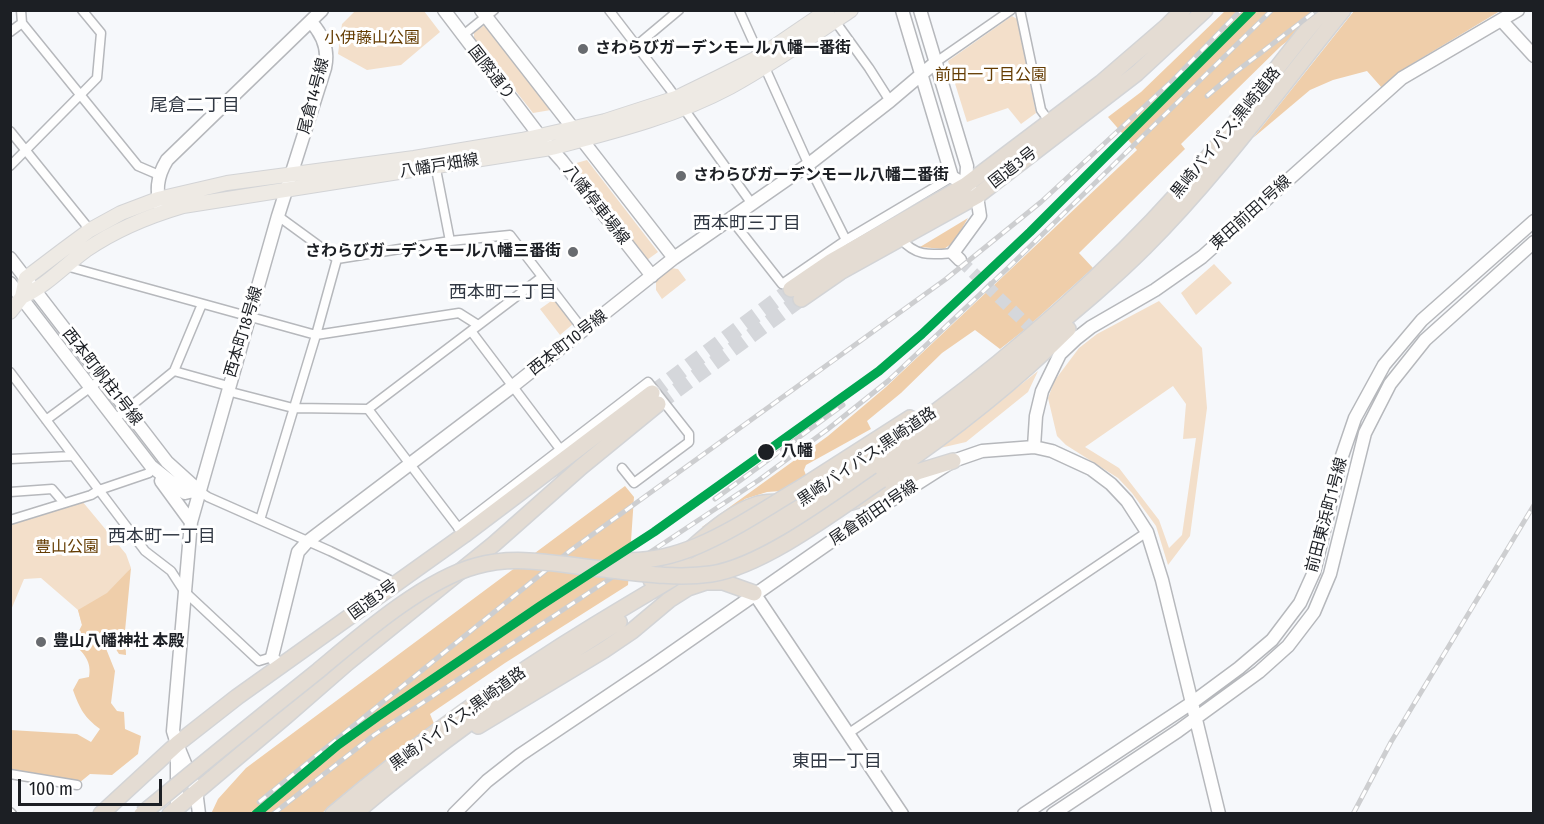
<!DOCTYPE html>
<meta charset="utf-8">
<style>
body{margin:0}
#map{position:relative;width:1544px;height:824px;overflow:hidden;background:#f6f8fb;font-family:"Fira Sans Condensed",sans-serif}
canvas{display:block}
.frame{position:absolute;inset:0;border:12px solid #1c1f24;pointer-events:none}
.scale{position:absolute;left:18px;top:779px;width:144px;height:27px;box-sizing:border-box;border:3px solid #1c1f24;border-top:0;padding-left:8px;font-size:18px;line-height:21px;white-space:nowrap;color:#1c1f24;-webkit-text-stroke:4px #fff;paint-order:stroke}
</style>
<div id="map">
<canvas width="1544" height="824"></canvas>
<div class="frame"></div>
<div class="scale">100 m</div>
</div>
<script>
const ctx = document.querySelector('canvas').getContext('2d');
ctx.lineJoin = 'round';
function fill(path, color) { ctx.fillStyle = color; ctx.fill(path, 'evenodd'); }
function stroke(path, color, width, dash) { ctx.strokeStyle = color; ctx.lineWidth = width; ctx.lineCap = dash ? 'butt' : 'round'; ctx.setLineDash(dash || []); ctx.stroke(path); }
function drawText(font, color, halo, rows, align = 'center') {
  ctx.font = font + ' "Fira Sans Condensed","Noto Sans JP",sans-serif'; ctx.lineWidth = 6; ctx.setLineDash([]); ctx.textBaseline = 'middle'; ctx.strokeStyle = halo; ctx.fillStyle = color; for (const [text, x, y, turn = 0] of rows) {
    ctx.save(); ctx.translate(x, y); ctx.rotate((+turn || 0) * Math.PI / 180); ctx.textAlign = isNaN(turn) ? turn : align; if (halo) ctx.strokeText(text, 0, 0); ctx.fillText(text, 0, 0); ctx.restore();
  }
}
fill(new Path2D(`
 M355 11H424L440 32 401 65 367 70 338 54 342 24Z
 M1012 16 1017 19 1036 113 1021 124 1008 108 967 122 948 61Z
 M485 25 489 27 551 110 533 113 474 38V32Z
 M587 160 658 252 647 260 573 164Z
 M1214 264 1232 283 1196 315 1181 293Z
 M671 268 678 269 686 280 662 299 656 290V279Z
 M554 299 573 324 560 335 540 309Z
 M1159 301 1202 348 1207 408 1190 536 1168 565 1156 526 1132 493 1118 478 1066 445 1057 436 1048 398 1055 380 1079 348 1097 334ZM1173 386 1186 404 1183 439 1196 438 1182 535 1169 548 1159 520 1119 468 1085 447Z
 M1038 371 1028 392 966 442 940 448Z
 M82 501 126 554 131 568 122 579 112 643 84 654 73 643 82 625 78 610 41 578 24 579 11 610 10 524Z`), '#f3dfca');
fill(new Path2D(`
 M1225 11H1315L1298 33 1281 46 1181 144 1185 149 1079 253 1093 268 1023 331 1000 349 975 330 942 353 901 393 867 421 871 429 806 465 804 470 806 475 781 491 767 492 745 499 705 531 702 527 828 436 886 387 1137 150 1108 117 1141 92Z
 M1354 11H1500L1410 65 1382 88 1367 71 1333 80 1310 90 1253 138Z
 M968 218 954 242 944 249 920 247Z
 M625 486 634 497 628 585 505 663 430 714 435 726 322 813 211 814 218 799 246 768Z
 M131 568 125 631 126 655 119 654 112 643 105 646 115 671 111 703 117 711 124 712 125 729 141 736 138 754 112 775 90 774 79 783 11 771 10 730 77 734 91 742 100 729C84 717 80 709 73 690L79 679 89 677C92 662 84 653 73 643L82 625 78 610 107 593Z`), '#efceaa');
stroke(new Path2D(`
 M960 260 1041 338`), '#d5d7db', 12, [12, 6]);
stroke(new Path2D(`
 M652 393 791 289
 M658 404 801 299`), '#d5d7db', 15, [15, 8]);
const street = new Path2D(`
 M21 10 22 23 138 166 159 175
 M609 10 669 88 752 204
 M739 10 812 172 846 240
 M1020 10 1041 110 1049 121
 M835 21 869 68 890 101
 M10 32 22 23
 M462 36 494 10
 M636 46 679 10
 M936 62 1011 10
 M10 131 90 230
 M435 164 450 241
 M10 166 97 78 101 33 82 10
 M278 216 337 259 450 241 510 235 584 331
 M731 219 782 284 846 240 952 177
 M900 238C916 257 930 255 953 253
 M66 266 316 335 459 313 478 325
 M471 331 560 449
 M174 371 202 304
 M10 372 145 551 171 571 184 591 259 661 272 657
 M227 391 293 408 368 409 460 530
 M368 409 542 277
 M115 419 174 371 228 386
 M46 420 103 378
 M10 459 72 456
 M198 490 208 497 330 551 396 583
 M10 492 52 489 64 503
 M10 520 91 495 99 490 149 473 151 466
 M260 520 316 335 337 259
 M458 528 648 382 689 434V442L634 483 622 468
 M849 733 1147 532
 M10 774 77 785
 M10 812 12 814`);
const secondary = new Path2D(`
 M444 10 539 135 562 161 652 276
 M481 10 674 258
 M902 10 952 177 966 185 967 166 920 10
 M1502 21 1534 56
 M161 212C156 191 156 178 167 160L322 10
 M10 258 167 462 198 490
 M960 260 953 253 980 216 977 196 971 190
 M10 283 151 466 185 493 198 490
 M1034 447 1036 416 1042 391 1060 354 1077 338 1091 327 1155 290 1202 257 1402 78 1518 10
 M161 481 191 522
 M754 593 902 814
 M280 667 272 657 298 552 307 542 513 386 674 258 809 164 890 101 936 62
 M177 751V814
 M199 814 196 790 177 744 173 731 191 522 278 216 325 68C329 50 323 35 311 22
 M454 814 487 781 520 755 654 665 879 508 953 461 982 451 1034 447 1052 451 1091 469 1111 484 1127 501 1147 532 1162 580 1219 814
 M1024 814 1193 702 1239 668 1272 640 1300 603 1314 572 1342 456 1355 418 1384 365 1422 320 1534 221
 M1053 814 1178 731 1259 672 1288 646 1314 612 1330 574 1365 433 1390 384 1425 340 1534 242`);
const primary = new Path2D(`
 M22 297C46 286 64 266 86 250 115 230 149 216 183 206L551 148C612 132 674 117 730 87 772 64 811 37 851 10
 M10 312 22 297 26 278 63 250 90 230 121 213 158 199 227 183 414 158 522 140 605 121 676 98 717 78 759 57 828 10`);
const highway = new Path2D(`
 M791 289 832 261 966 185 1101 83 1166 27 1183 10
 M801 299 840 272 977 196 1137 73 1205 10
 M881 480C947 435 1011 386 1068 329
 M802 487 910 418
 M851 502 879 494 917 472 953 461
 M705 572C786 525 866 477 942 421 977 395 1010 365 1043 337 1078 308 1113 279 1145 247 1218 174 1278 90 1343 10
 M651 580C687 558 718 516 758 504 766 502 774 502 782 502
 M478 726 604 650 632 631 669 600 688 588 706 582H723L754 593
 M101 814 177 744 237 697 464 535 652 393
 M170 814 286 716 347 663 494 544 581 467 658 404
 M333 814C416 744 503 681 595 625 709 555 827 493 934 413 1019 350 1109 270 1179 192 1230 134 1273 69 1324 10
 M354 814C438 742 526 680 619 622`);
stroke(street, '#b6b8bc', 11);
stroke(secondary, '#b6b8bc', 15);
stroke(primary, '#d3d4d6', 16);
stroke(highway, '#d3d4d6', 18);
stroke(street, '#fefefe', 8);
stroke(secondary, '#fefefe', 12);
stroke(primary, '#eeeae4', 14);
stroke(highway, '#e4dcd3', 15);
const rail = new Path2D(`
 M1207 96 1233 74 1317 10
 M715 499 843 405
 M259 802 571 550 946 279 1041 202 1173 80 1241 10
 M273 814 374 735 759 480 828 429 888 381 1009 267 1272 10
 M1353 814 1391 742 1534 505`);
stroke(rail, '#cdced0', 5);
stroke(rail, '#fff', 3, [9]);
const highwayBridge = new Path2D(`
 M617 560C685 567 745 520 802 487
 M142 814C200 766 259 718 318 671 360 636 424 580 476 566 517 554 561 565 603 569 638 573 675 579 711 574 763 566 837 510 881 480`);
stroke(highwayBridge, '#d3d4d6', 18, []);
stroke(highwayBridge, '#e4dcd3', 15);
stroke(new Path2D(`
 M256 814 338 745 377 717 540 606 654 532 879 371 922 334 1030 232 1252 10`), '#00a651', 9);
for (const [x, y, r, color] of [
 [583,49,6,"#686b6f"],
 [681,176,6,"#686b6f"],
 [573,252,6,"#686b6f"],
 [766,452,9,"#1c1f24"],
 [41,642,6,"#686b6f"]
]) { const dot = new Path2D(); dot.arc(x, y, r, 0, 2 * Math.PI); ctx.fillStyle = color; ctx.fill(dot); stroke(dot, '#fff', 2); }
drawText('16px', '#643c02', '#fff', [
 ["小伊藤山公園",372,39],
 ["前田一丁目公園",991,76],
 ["豊山公園",67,548]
]);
drawText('bold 16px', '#1c1f24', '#fff', [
 ["さわらびガーデンモール八幡一番街",595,49],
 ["さわらびガーデンモール八幡二番街",693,176],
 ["さわらびガーデンモール八幡三番街",561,252,"right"],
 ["豊山八幡神社 本殿",53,642]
], 'left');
drawText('16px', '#1c1f24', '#fff', [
 ["国際通り",491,73,52],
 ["尾倉14号線",314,96,-75],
 ["黒崎バイパス;黒崎道路",1226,133,-51],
 ["八幡戸畑線",439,166,-9],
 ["国道3号",1013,168,-38],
 ["八幡停車場線",596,205,52],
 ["東田前田1号線",1251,213,-42],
 ["西本町18号線",244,332,-73],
 ["西本町10号線",568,343,-38],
 ["西本町帆柱1号線",102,377,52],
 ["黒崎バイパス;黒崎道路",867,457,-34],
 ["尾倉前田1号線",874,513,-34],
 ["前田東浜町1号線",1327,515,-75],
 ["国道3号",373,600,-36],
 ["黒崎バイパス;黒崎道路",458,719,-36]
]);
drawText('bold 16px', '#1c1f24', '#fff', [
 ["八幡",781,452]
], 'left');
drawText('18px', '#323944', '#fff', [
 ["尾倉二丁目",195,106],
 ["西本町三丁目",747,224],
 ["西本町二丁目",503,293],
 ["西本町一丁目",162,537],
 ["東田一丁目",837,762]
]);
</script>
